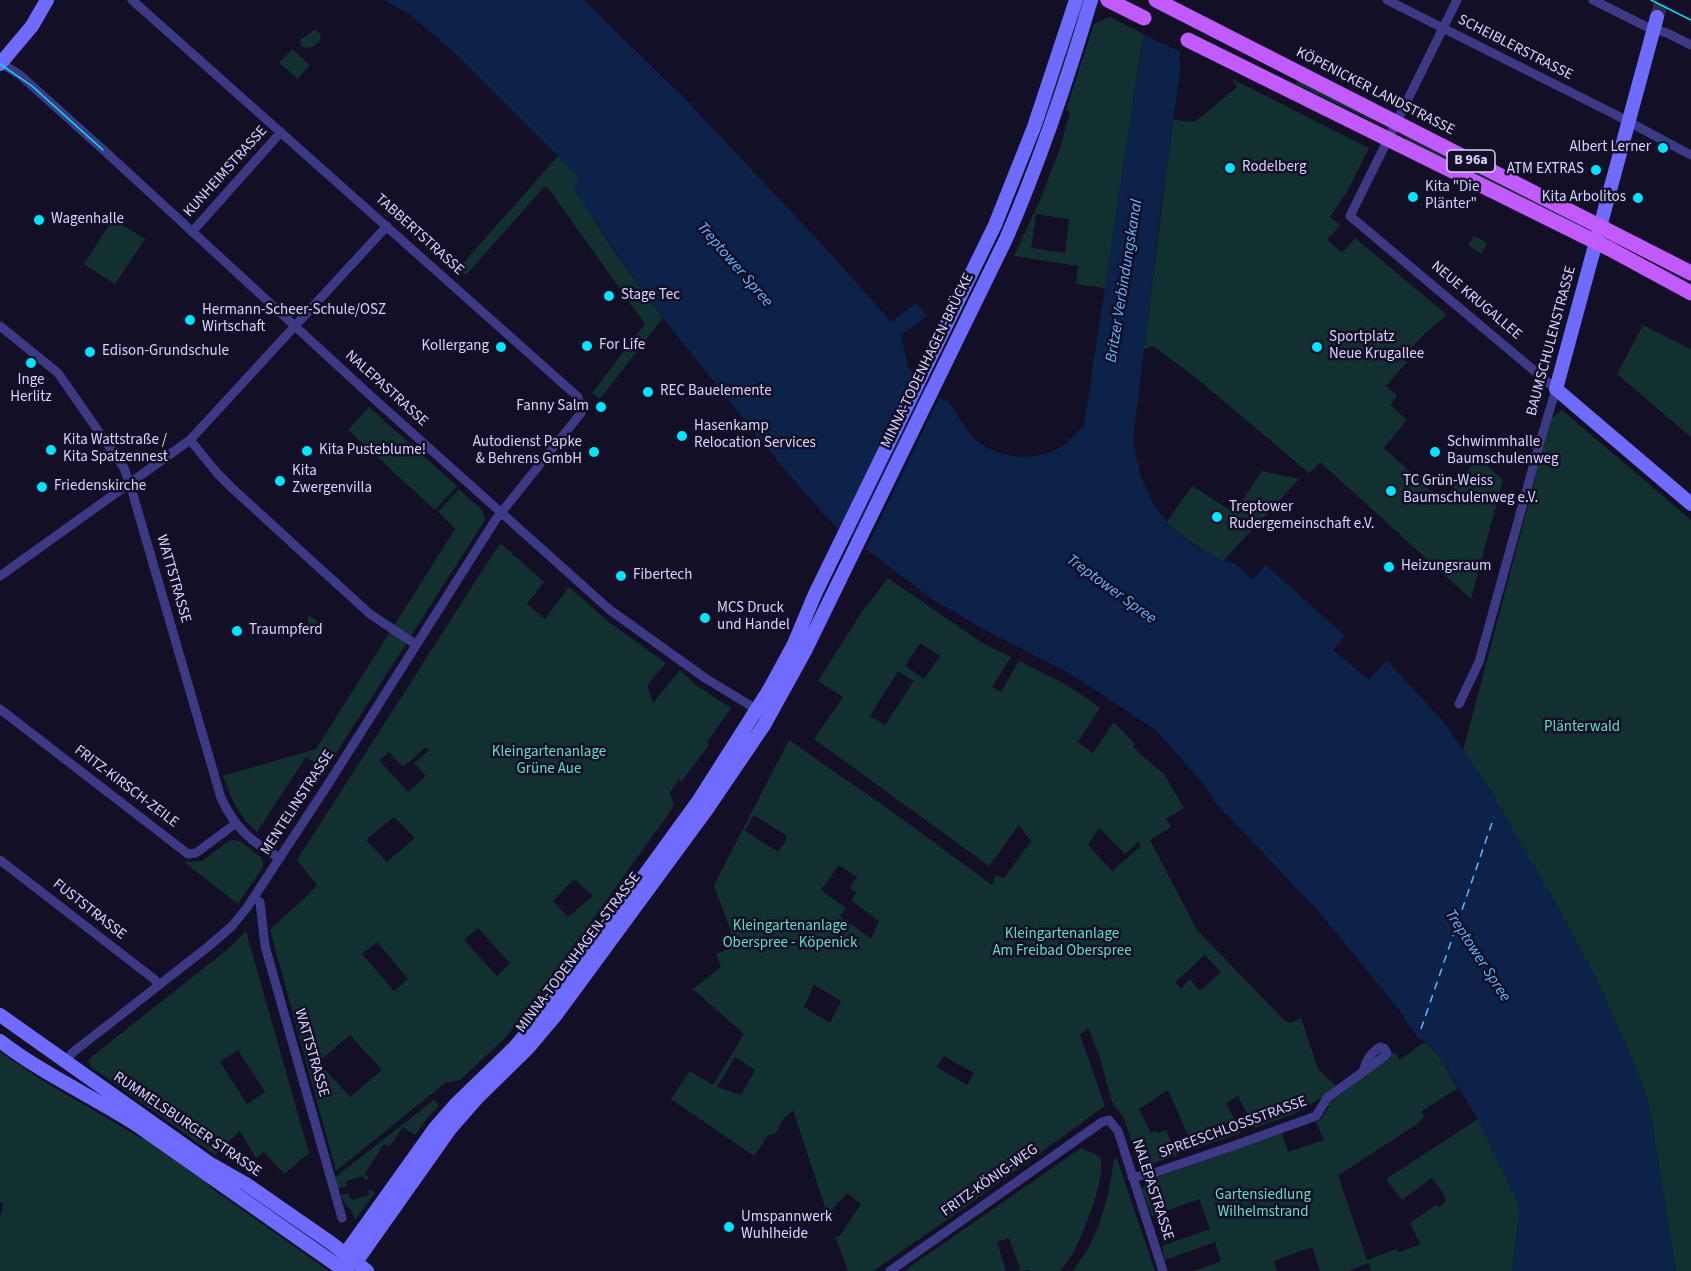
<!DOCTYPE html>
<meta charset="utf-8">
<style>
body{margin:0}
canvas{display:block;background:#130f26}
</style>
<canvas width="1691" height="1271"></canvas>
<script>
const ctx = document.querySelector('canvas').getContext('2d');
ctx.lineJoin = 'round';
function fill(path, color) { ctx.fillStyle = color; ctx.fill(path, 'evenodd'); }
function stroke(path, color, width, dash) { ctx.strokeStyle = color; ctx.lineWidth = width; ctx.lineCap = dash ? 'butt' : 'round'; ctx.setLineDash(dash || []); ctx.stroke(path); }
function drawText(font, color, halo, rows, align = 'center') {
  ctx.font = font + ' "Source Sans 3",sans-serif'; ctx.lineWidth = 5; ctx.setLineDash([]); ctx.textBaseline = 'middle'; ctx.strokeStyle = halo; ctx.fillStyle = color; for (const [text, x, y, turn = 0] of rows) {
    ctx.save(); ctx.translate(x, y); ctx.rotate((+turn || 0) * Math.PI / 180); ctx.textAlign = isNaN(turn) ? turn : align; if (halo) ctx.strokeText(text, 0, 0); ctx.fillText(text, 0, 0); ctx.restore();
  }
}
fill(new Path2D(`
 M1079 5 1082 7 1043 126 1039 125Z
 M1110 17 1145 35 1141 49 1105 288 1076 284 1078 266 1014 256 1041 198 1059 151 1070 113 1066 110 1094 24ZM1036 214 1069 219 1065 253 1031 248Z
 M314 30H317L321 36C320 45 309 51 301 46L300 40Z
 M292 49 310 65 298 79 279 63Z
 M1232 79 1369 148 1348 190 1330 217 1340 225 1327 240 1342 253 1355 238 1447 315 1423 335 1402 358 1407 362 1386 386 1397 396 1390 405 1407 420 1384 448 1442 501 1478 458 1503 480 1471 599 1320 462 1309 473 1195 377 1153 346 1144 349 1173 120 1195 122 1237 87Z
 M1298 80 1373 119 1372 121 1296 84Z
 M1405 137H1407L1581 224 1580 227 1404 140Z
 M558 156 580 178 574 186C599 232 631 276 663 318L600 399 592 393 645 324 549 189 544 187 466 275 458 269Z
 M113 219 145 239 115 284 84 264Z
 M1474 236 1487 243 1481 254 1468 245Z
 M1643 325 1691 349V437L1617 374Z
 M369 407 457 486 435 510 348 430Z
 M1562 410 1691 520V1271H1676L1649 1105 1634 1063 1597 980 1557 906 1463 751 1551 419Z
 M1262 471 1299 479 1223 561C1201 549 1186 541 1167 522L1192 486 1234 513Z
 M459 489 483 511 485 520 326 769 306 757 257 832C238 815 232 800 223 776L316 749 455 529 438 512Z
 M500 543 544 582 527 604 545 619 569 587 609 622 666 663 647 685 653 703 680 670 696 685 731 708 707 742 709 745 681 782 679 779 670 793 674 806 526 1013 503 1040 460 1080 445 1083 336 1171 270 930C285 914 303 902 317 885L297 860ZM426 747 429 750 414 763 426 776 408 792 379 760 389 752 403 767ZM394 817 415 838 387 862 366 840ZM574 879 593 896 568 917 553 901ZM478 928 510 963 497 976 464 940ZM377 942 408 979 394 991 362 954ZM350 1035 382 1070 350 1097 318 1062Z
 M888 578 982 643 1011 657 992 687 1001 692 1019 661C1048 675 1075 688 1100 708L1078 742 1093 753 1114 722 1135 744 1133 746 1142 756 1164 774 1184 808 1166 819 1171 827 1150 840 1197 930 1285 1021 1291 1023 1301 1018 1318 1069 1337 1087 1326 1095 1294 1114 1254 1128 1238 1096 1226 1103 1241 1133 1194 1149 1168 1090 1139 1109 1151 1133 1156 1131 1158 1133 1166 1130 1178 1155 1151 1164 1138 1161 1124 1118 1112 1102 1099 1055 1088 1028 1080 1035 1105 1106 954 1215 873 1271H848L835 1236 839 1237 861 1204 847 1193 841 1201H839L828 1216 793 1110 784 1118 775 1134 768 1135 754 1156 671 1099 690 1071 713 1085 744 1034 693 989 721 967 716 954 736 946 714 885 789 740 894 813 992 885 996 875 1004 878 1031 841 1019 825 989 866 814 739 843 697 818 681 865 607H866ZM920 643 940 656 924 679 905 666ZM898 671 914 681 885 725 870 716ZM754 815 786 835V840L778 852 745 831ZM1099 828 1125 854 1138 842 1141 846 1112 871 1088 845ZM839 865 857 877 850 888 856 892 851 901 879 921 871 939 840 916 846 908 821 890ZM1205 955 1221 972 1200 991 1190 979 1181 989 1175 982ZM814 985 841 1001 830 1023 804 1007ZM944 1056 974 1073 967 1085 937 1067ZM735 1057 755 1070 741 1095 717 1087Z
 M308 615 325 626 319 634 308 635Z
 M230 840 240 841 262 858 263 867 238 904 184 862 202 861Z
 M246 931 309 1153 284 1174 264 1152 256 1158 240 1131 215 1155 90 1066 89 1059 229 948ZM238 1050 265 1092 247 1104 220 1062Z
 M1424 1042C1439 1052 1449 1073 1458 1088L1422 1111 1424 1117 1417 1124 1339 1175 1341 1184 1367 1260 1397 1249 1399 1252 1419 1245 1420 1243 1410 1223 1436 1205 1439 1207 1446 1201 1442 1192 1432 1178 1402 1200 1386 1179 1478 1119 1520 1207 1512 1271H1371L1368 1263 1348 1271H1320L1312 1247 1274 1261 1277 1271H1194L1221 1261 1215 1242 1165 1260 1162 1246 1210 1229 1199 1199 1152 1216 1142 1190 1147 1181 1282 1133 1288 1152 1324 1140 1317 1124 1315 1122 1321 1119 1329 1107 1328 1104 1394 1052 1400 1060Z
 M0 1052 40 1079 141 1138 146 1139 203 1179 213 1189 329 1271H0V1219L3 1204 0 1202Z
 M434 1100 439 1106 428 1117 415 1135 403 1127 389 1147 384 1144 365 1174 369 1178 365 1180 363 1176 346 1181 347 1186 337 1189 334 1178Z
 M1081 1148 1100 1157C1107 1175 1085 1229 1076 1247 1072 1256 1066 1263 1060 1271H1030L1029 1270 1014 1271 1020 1269 1009 1238 997 1242 1006 1271H907L908 1268Z
 M1114 1159H1117L1155 1271H1073C1079 1262 1086 1253 1091 1243 1104 1217 1110 1188 1114 1159Z
 M370 1189 375 1193 355 1220C352 1207 345 1207 341 1195L348 1193 352 1200 369 1195 368 1190Z`), '#12302f');
fill(new Path2D(`
 M384 0H584L689 103 828 251 891 322 916 303 927 316 901 335 908 367 944 401 947 400C956 412 964 427 974 438 996 460 1039 463 1064 445 1071 440 1078 432 1084 426L1141 49 1152 0H1188L1179 58 1181 63 1161 209 1133 440 1140 474 1154 506 1167 522 1181 536 1196 547 1223 561 1234 563 1253 580 1266 565 1345 636 1333 650 1369 680 1387 661 1443 721 1491 790 1557 906 1597 980 1634 1063 1649 1105 1676 1271H1512L1520 1207 1478 1120 1447 1068 1426 1042 1420 1040 1404 1019 1405 1017 1320 913 1214 801 1206 787 1157 731 1071 674 985 630 932 599 834 525 789 475 663 318 643 292 586 208 573 186 580 178 454 52 409 14Z`), '#0c2248');
fill(new Path2D(`
 M1149 0H1186L1190 2 1183 53 1142 34Z
 M930 384 941 394 865 551 853 542Z`), '#130f26');
stroke(new Path2D(`
 M1421 1029 1494 817`), '#62b6ff', 1.5, [8, 6]);
stroke(new Path2D(`
 M1657 17 1662 0`), '#312d47', 14, [14, 7]);
stroke(new Path2D(`
 M1387 0 1614 114 1691 155
 M1457 0 1350 216 1556 389 1540 442 1479 662 1459 704
 M1593 0 1645 26 1667 33 1691 45
 M1 63 20 75 109 155 372 397 610 610 705 678 761 712
 M192 232 281 132
 M0 326 58 373 124 468 132 491 221 798C235 828 251 842 280 858
 M190 440 218 474 232 488 290 541
 M292 543 370 614 415 644
 M0 576 190 440 387 226
 M0 709 188 854 196 853 235 824
 M0 860 154 979 159 985
 M254 898 260 902 265 946 342 1218
 M66 1062 72 1053 209 946 232 926 246 909 325 789 496 519 581 413V407L578 397 132 0
 M1132 1177 1148 1175 1233 1146 1316 1116 1327 1098 1382 1058 1387 1053 1384 1048 1380 1047C1370 1053 1366 1061 1363 1072
 M890 1271 1102 1122 1109 1120 1118 1131 1163 1271`), '#3d3a85', 9);
stroke(new Path2D(`
 M1657 17 1556 389 1691 504
 M0 64 32 26 47 0
 M0 1015 209 1163 246 1184 331 1243 367 1271
 M0 1041C43 1074 92 1096 137 1125L345 1271
 M342 1269 356 1262 450 1129 478 1097 528 1048 555 1016 707 809 764 725 806 649 1006 239C1040 161 1067 81 1091 0
 M342 1269 345 1254 435 1128 456 1104 515 1047 548 1008 699 800 769 690 794 644 815 594 995 225 1034 127 1076 0`), '#6f6bff', 14);
stroke(new Path2D(`
 M1108 0 1144 18
 M1156 0 1691 273
 M1188 40 1610 249 1691 293`), '#c25bff', 15);
stroke(new Path2D(`
 M1651 0 1691 20
 M0 64 32 86 103 150`), '#00e5ff', 1.5);
for (const [x, y, r, color] of [
 [1663,148,6,"#00e5ff"],
 [1230,168,6,"#00e5ff"],
 [1596,170,6,"#00e5ff"],
 [1413,197,6,"#00e5ff"],
 [1638,198,6,"#00e5ff"],
 [39,220,6,"#00e5ff"],
 [609,296,6,"#00e5ff"],
 [190,320,6,"#00e5ff"],
 [587,346,6,"#00e5ff"],
 [501,347,6,"#00e5ff"],
 [1317,347,6,"#00e5ff"],
 [90,352,6,"#00e5ff"],
 [31,363,6,"#00e5ff"],
 [648,392,6,"#00e5ff"],
 [601,407,6,"#00e5ff"],
 [682,436,6,"#00e5ff"],
 [51,450,6,"#00e5ff"],
 [307,451,6,"#00e5ff"],
 [594,452,6,"#00e5ff"],
 [1435,452,6,"#00e5ff"],
 [280,481,6,"#00e5ff"],
 [42,487,6,"#00e5ff"],
 [1391,491,6,"#00e5ff"],
 [1217,517,6,"#00e5ff"],
 [1389,567,6,"#00e5ff"],
 [621,576,6,"#00e5ff"],
 [705,618,6,"#00e5ff"],
 [237,631,6,"#00e5ff"],
 [729,1227,6,"#00e5ff"]
]) { const dot = new Path2D(); dot.arc(x, y, r, 0, 2 * Math.PI); ctx.fillStyle = color; ctx.fill(dot); stroke(dot, '#130f26', 2); }
for (const [x, y, w] of [
 [1471,161,48]
]) { const box = new Path2D(); box.roundRect(x - w / 2, y - 11, w, 22, 4.5); ctx.fillStyle = '#130f26'; ctx.fill(box); stroke(box, '#d9d4ff', 1.5); }
drawText('bold 14px', '#d9d4ff', null, [
 ["B 96a",1471,161]
]);
drawText('15px', '#d9d4ff', '#130f26', [
 ["SCHEIBLERSTRASSE",1515,48,27],
 ["KÖPENICKER LANDSTRASSE",1375,92,27],
 ["KUNHEIMSTRASSE",226,172,-48],
 ["TABBERTSTRASSE",419,235,42],
 ["NEUE KRUGALLEE",1476,301,40],
 ["BAUMSCHULENSTRASSE",1552,341,-75],
 ["MINNA-TODENHAGEN-BRÜCKE",928,361,-64],
 ["NALEPASTRASSE",386,389,42],
 ["WATTSTRASSE",173,579,74],
 ["FRITZ-KIRSCH-ZEILE",126,787,37],
 ["MENTELINSTRASSE",298,803,-57],
 ["FUSTSTRASSE",89,910,38],
 ["MINNA-TODENHAGEN-STRASSE",579,953,-53],
 ["WATTSTRASSE",311,1053,74],
 ["RUMMELSBURGER STRASSE",187,1125,34],
 ["SPREESCHLOSSSTRASSE",1233,1128,-20],
 ["FRITZ-KÖNIG-WEG",990,1181,-35],
 ["NALEPASTRASSE",1152,1190,72]
]);
drawText('15px', '#d9d4ff', '#130f26', [
 ["Albert Lerner",1651,148,"right"],
 ["Rodelberg",1242,168],
 ["ATM EXTRAS",1584,170,"right"],
 ["Kita \"Die",1425,188],
 ["Plänter\"",1425,205],
 ["Kita Arbolitos",1626,198,"right"],
 ["Wagenhalle",51,220],
 ["Stage Tec",621,296],
 ["Hermann-Scheer-Schule/OSZ",202,311],
 ["Wirtschaft",202,328],
 ["Sportplatz",1329,338],
 ["Neue Krugallee",1329,355],
 ["For Life",599,346],
 ["Kollergang",489,347,"right"],
 ["Edison-Grundschule",102,352],
 ["Inge",31,381,"center"],
 ["Herlitz",31,398,"center"],
 ["REC Bauelemente",660,392],
 ["Fanny Salm",589,407,"right"],
 ["Hasenkamp",694,427],
 ["Relocation Services",694,444],
 ["Kita Wattstraße /",63,441],
 ["Kita Spatzennest",63,458],
 ["Autodienst Papke",582,443,"right"],
 ["& Behrens GmbH",582,460,"right"],
 ["Schwimmhalle",1447,443],
 ["Baumschulenweg",1447,460],
 ["Kita Pusteblume!",319,451],
 ["Kita",292,472],
 ["Zwergenvilla",292,489],
 ["TC Grün-Weiss",1403,482],
 ["Baumschulenweg e.V.",1403,499],
 ["Friedenskirche",54,487],
 ["Treptower",1229,508],
 ["Rudergemeinschaft e.V.",1229,525],
 ["Heizungsraum",1401,567],
 ["Fibertech",633,576],
 ["MCS Druck",717,609],
 ["und Handel",717,626],
 ["Traumpferd",249,631],
 ["Umspannwerk",741,1218],
 ["Wuhlheide",741,1235]
], 'left');
drawText('15px', '#5fe0c0', '#130f26', [
 ["Plänterwald",1582,728],
 ["Kleingartenanlage",549,753],
 ["Grüne Aue",549,770],
 ["Kleingartenanlage",790,927],
 ["Oberspree - Köpenick",790,944],
 ["Kleingartenanlage",1062,935],
 ["Am Freibad Oberspree",1062,952],
 ["Gartensiedlung",1263,1196],
 ["Wilhelmstrand",1263,1213]
]);
drawText('italic 16px', '#62b6ff', '#130f26', [
 ["Treptower Spree",734,265,49],
 ["Britzer Verbindungskanal",1125,281,-81],
 ["Treptower Spree",1111,590,36],
 ["Treptower Spree",1477,956,57]
]);
</script>
